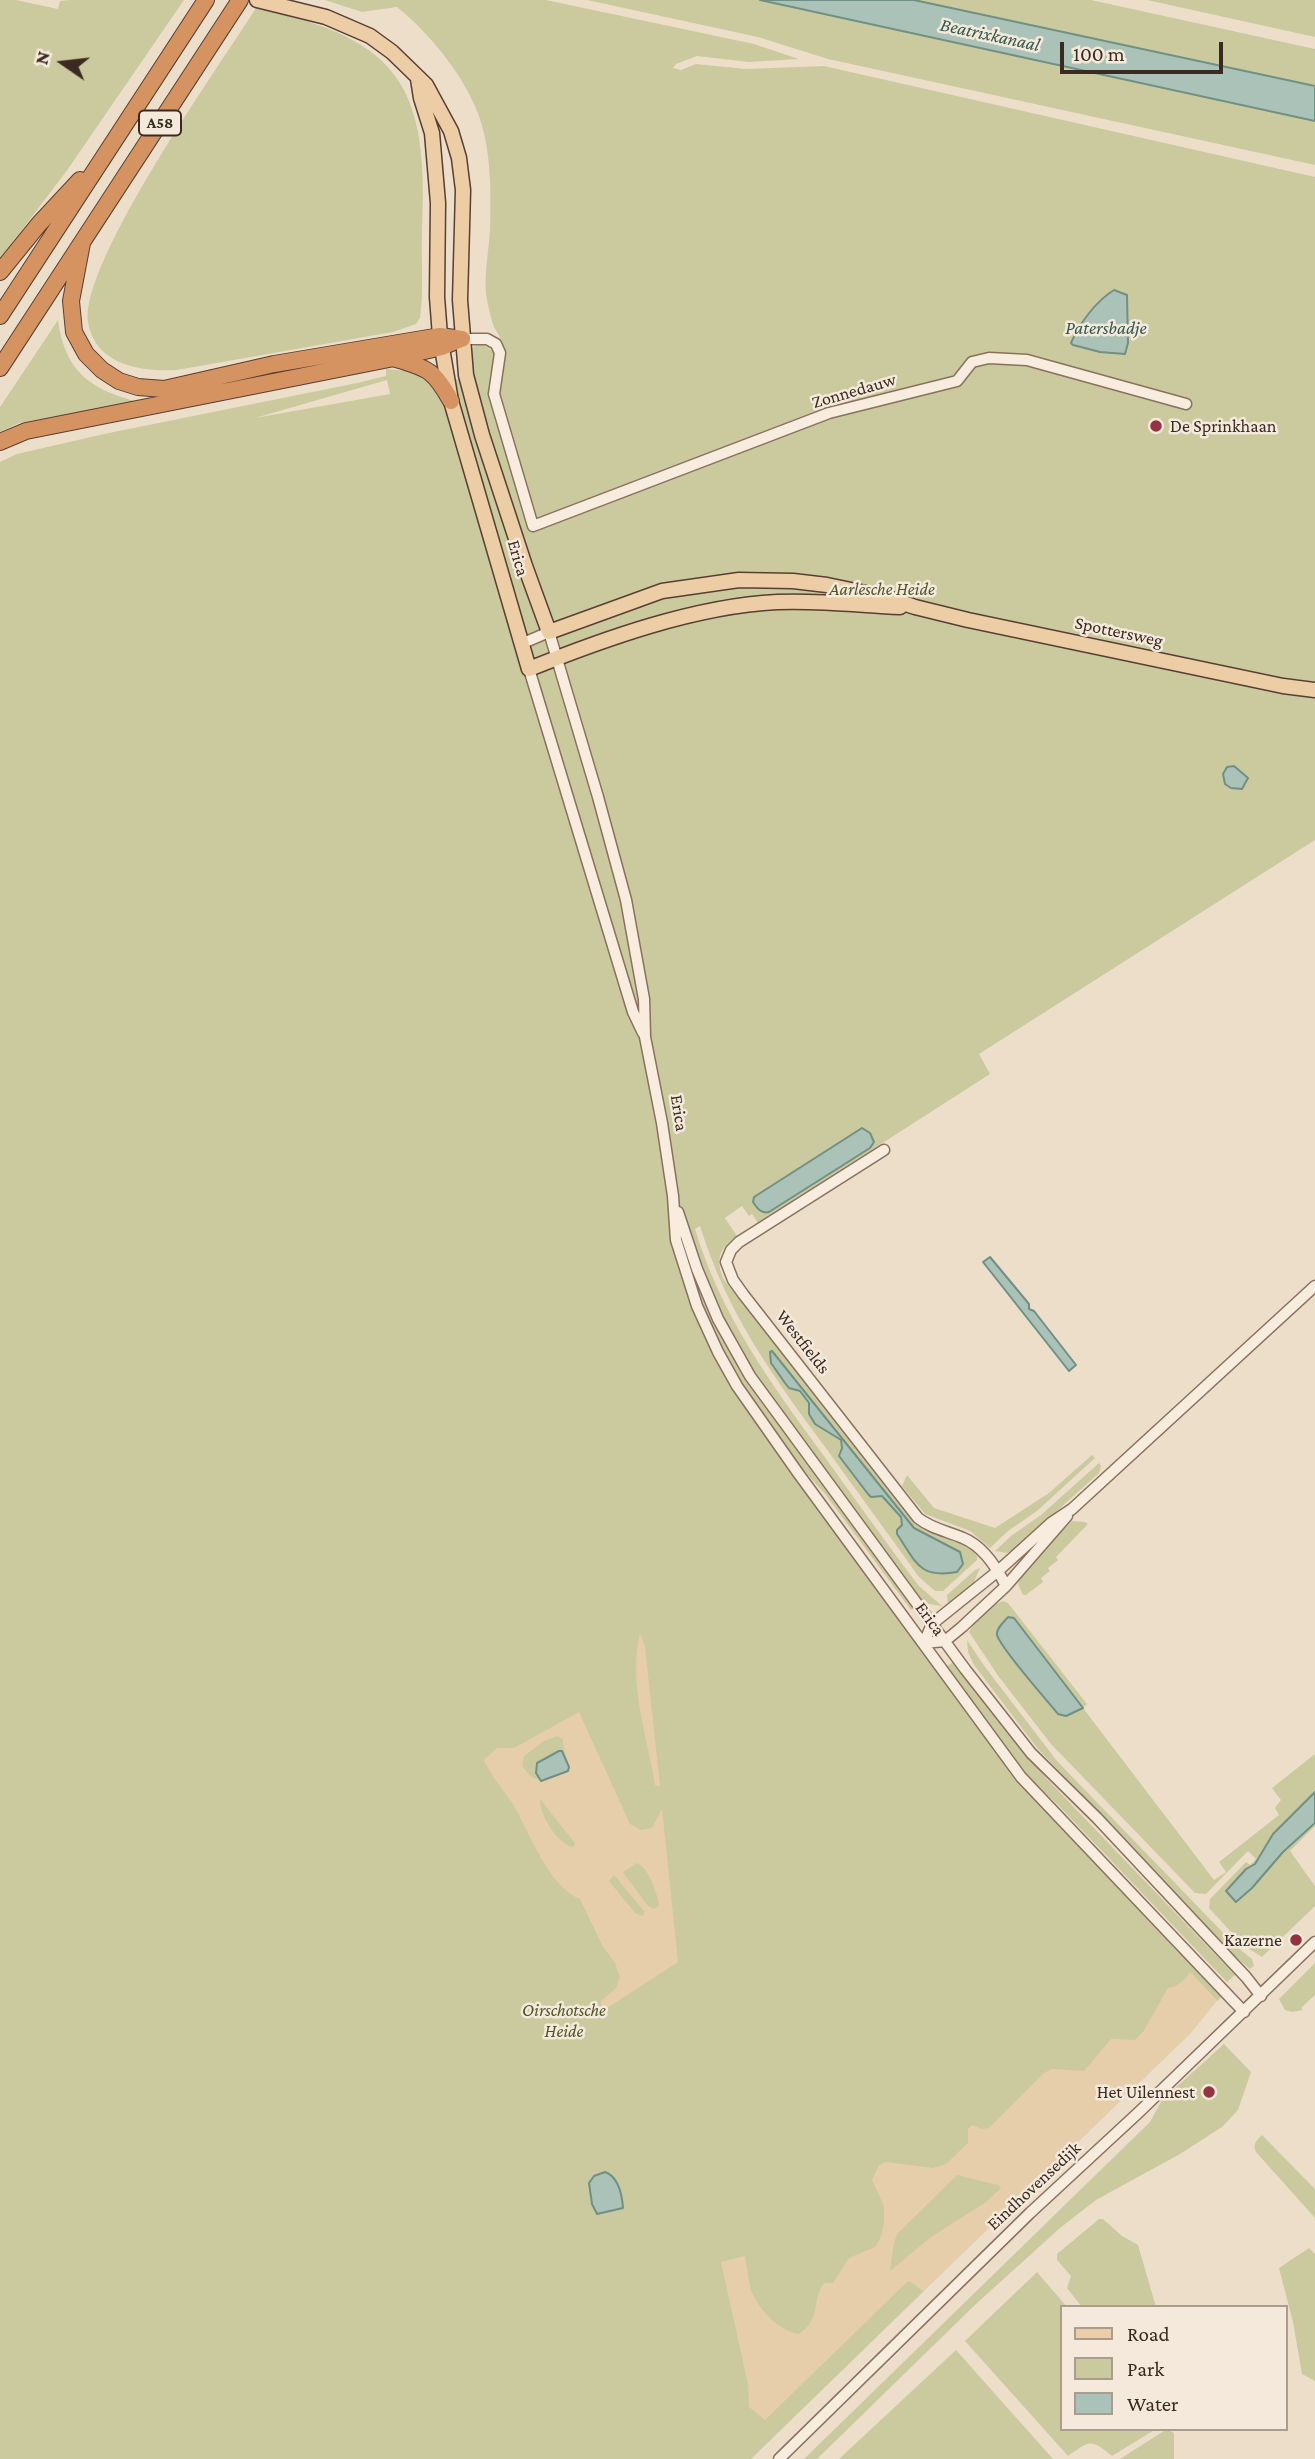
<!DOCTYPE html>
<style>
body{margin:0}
#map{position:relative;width:1315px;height:2459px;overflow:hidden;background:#eddeca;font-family:"Crimson Pro",serif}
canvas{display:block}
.legend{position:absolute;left:1060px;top:2305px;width:228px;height:126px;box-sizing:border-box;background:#f4e9da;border:2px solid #aa9d90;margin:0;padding:9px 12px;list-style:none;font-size:21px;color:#3a2a22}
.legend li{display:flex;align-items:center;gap:14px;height:35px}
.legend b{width:35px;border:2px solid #aa9d90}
.north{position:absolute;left:28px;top:28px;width:70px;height:70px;-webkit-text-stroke:5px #f4e9da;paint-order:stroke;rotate:284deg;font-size:19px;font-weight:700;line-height:28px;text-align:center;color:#3a2a22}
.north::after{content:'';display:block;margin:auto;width:24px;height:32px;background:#3a2a22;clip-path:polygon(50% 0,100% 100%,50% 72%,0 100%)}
.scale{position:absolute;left:1060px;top:42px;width:163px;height:32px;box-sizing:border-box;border:4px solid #3a2a22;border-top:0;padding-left:9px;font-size:21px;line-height:24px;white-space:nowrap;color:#3a2a22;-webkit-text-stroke:5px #f4e9da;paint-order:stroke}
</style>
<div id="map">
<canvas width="1315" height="2459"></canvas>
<ul class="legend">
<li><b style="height:9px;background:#eccda6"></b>Road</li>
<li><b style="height:19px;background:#cbca9e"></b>Park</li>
<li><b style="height:19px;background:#abc2b8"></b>Water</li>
</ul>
<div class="north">N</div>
<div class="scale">100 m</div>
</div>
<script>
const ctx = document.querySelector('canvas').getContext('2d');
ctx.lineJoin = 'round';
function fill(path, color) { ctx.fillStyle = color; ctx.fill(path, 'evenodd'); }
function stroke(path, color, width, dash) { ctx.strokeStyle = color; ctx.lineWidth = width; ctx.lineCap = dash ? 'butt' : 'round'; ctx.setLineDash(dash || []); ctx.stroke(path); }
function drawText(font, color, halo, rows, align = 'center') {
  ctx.font = font + ' "Crimson Pro",serif'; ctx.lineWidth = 5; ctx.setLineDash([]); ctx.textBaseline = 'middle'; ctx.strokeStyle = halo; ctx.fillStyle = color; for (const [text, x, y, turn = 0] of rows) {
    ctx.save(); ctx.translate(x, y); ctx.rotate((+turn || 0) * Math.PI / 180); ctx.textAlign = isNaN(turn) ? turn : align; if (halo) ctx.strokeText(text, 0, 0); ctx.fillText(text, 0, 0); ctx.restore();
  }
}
fill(new Path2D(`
 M0 0H16L58 9 60 1 70 0H184L68 169 0 259Z
 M325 0H546L754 44 799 59 749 62 697 56 676 64 673 68 681 70 696 64 746 69 824 66 1315 177V840L979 1054 990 1074 758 1223 752 1214 749 1216 742 1206 725 1218 737 1236C719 1248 715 1260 724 1280L915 1522C934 1538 963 1535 977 1556V1560L943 1591H935L919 1577C888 1534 856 1490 825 1447 772 1375 727 1313 700 1226L695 1229C721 1315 771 1384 824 1456 851 1494 878 1531 906 1569L919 1586 942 1606 924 1603 920 1600 745 1360 718 1311 689 1233 674 1243 709 1343 984 1734 1222 1997 1217 2001 1190 1972 1213 1999 917 2286 924 2291 751 2459H0V462L17 454 104 434 357 383 386 376V369L411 371 432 385 474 375C473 363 464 347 481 343L494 352 504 354C503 343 501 338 495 329 492 324 487 301 486 294 484 273 489 250 490 229 491 199 491 163 484 133 474 87 433 36 397 7L362 12ZM387 380 390 394 255 418ZM770 1351 796 1379 914 1528 960 1552 957 1572 930 1573 901 1527V1517L882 1496 873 1497 868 1494 839 1456 842 1448 840 1440 815 1424 809 1414V1403L802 1393 787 1386 771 1363Z
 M587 0H760L1315 121V165L828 59 758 37Z
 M914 0H1091L1315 49V86Z
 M1147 0H1315V37Z
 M256 8C402 39 429 88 422 232 421 261 424 290 420 318L416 324 393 332 177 370C141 372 95 365 88 322 80 262 220 65 256 8Z
 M58 320C65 371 89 389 138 402L19 423 0 432V407Z
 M686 1246 712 1314 915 1606 911 1610 825 1494 788 1453 750 1399 708 1325 682 1247Z
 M1092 1455 1095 1458 1037 1511 1008 1531 990 1548 970 1531 925 1514 902 1486 907 1475 934 1508 995 1528 1049 1493Z
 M1099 1463 1101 1466 1099 1473 1016 1548 1007 1553 995 1551 1011 1536 1041 1515Z
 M1072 1521 1085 1522 1088 1524 1056 1557 1058 1560 1048 1568 1050 1571 1041 1578 1043 1582 1026 1595H1023L1018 1584 1022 1572Z
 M980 1568 973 1584 948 1604 947 1595 975 1570Z
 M1003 1601 1008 1603 1087 1704 1083 1708 1214 1880 1226 1872 1219 1862 1279 1815 1275 1808 1281 1800 1272 1788 1315 1754V1792L1273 1834 1255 1865 1246 1869 1252 1888 1283 1852 1315 1823V1826L1290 1851 1315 1886V1906L1262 1957 1243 1945 1209 1908 1210 1899 1246 1862 1250 1865 1256 1859 1248 1851 1206 1894 1195 1893 1051 1744 999 1677 969 1632C976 1619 989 1606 1003 1601ZM1008 1617 1014 1618 1082 1708 1058 1714 1017 1665 998 1629Z
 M967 1640 985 1667 1057 1761 1237 1947 1252 1959 1254 1966 1250 1969 1230 1952 1038 1749 974 1665 968 1652Z
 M955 1661 1046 1778 1235 1975 1227 1982 1056 1803 1020 1770 950 1674 947 1666Z
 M1315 1963V1995L1301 2008 1303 2010 1292 2012 1285 2010 1279 1999Z
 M1224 2044 1251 2072 1238 2110 1222 2127 1180 2154 1096 2200 1060 2228 976 2304 817 2459H804L1150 2122 1162 2100Z
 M1262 2135 1315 2189V2218L1256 2152C1252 2144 1257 2140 1262 2135Z
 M1099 2219H1103L1122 2236 1138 2245 1156 2307H1082L1067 2288 1071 2276 1057 2260V2254Z
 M1309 2248 1315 2254V2381L1302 2374 1293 2322 1279 2268Z
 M1037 2272 1067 2307H1061V2429H1156L1112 2456C1090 2438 1090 2441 1068 2456L965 2341Z
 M956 2350 1053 2459H839Z
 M1167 2429 1174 2433V2459H1120Z`), '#cbca9e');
fill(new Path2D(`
 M640 1633 645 1647 660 1786 655 1785C647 1734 628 1685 640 1633Z
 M579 1712 630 1824 641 1830 652 1828 662 1809 678 1962 604 2010 600 2002 616 1988 620 1977 615 1963 602 1945 580 1899C548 1887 528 1828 511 1801 501 1787 491 1776 484 1760L497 1748H514ZM557 1736 563 1739C562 1751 570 1761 568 1771 547 1781 537 1787 522 1766L524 1756 544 1741ZM540 1799 575 1843 573 1847C557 1844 539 1814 540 1799ZM637 1863C649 1868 657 1893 659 1905L654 1909 648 1906 624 1874 623 1872ZM614 1875 644 1911V1916L636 1914 609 1881Z
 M1190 1972 1217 2001 1191 2033 924 2291 909 2281 906 2283 765 2420 749 2407 748 2384 721 2262 745 2256C747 2267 748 2279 751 2290 758 2309 779 2331 799 2334 822 2318 811 2301 824 2283H833L849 2258 875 2247 881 2237 884 2222V2206L872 2180 879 2165 886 2162 933 2168 946 2164 968 2143V2129L972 2125 982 2129 989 2128 1044 2073 1052 2069 1084 2071 1111 2039 1135 2040 1143 2032 1168 1988C1177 1987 1185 1980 1190 1972ZM957 2175 998 2185 1001 2188 986 2202 931 2237 890 2271 894 2242 898 2233Z`), '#e6ceaa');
const water = new Path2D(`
 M760 0H914L1315 86V121Z
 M1114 290 1127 295 1128 343 1125 354 1100 352 1073 345 1071 343C1079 324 1096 301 1114 290Z
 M1234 766 1248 778 1242 789 1231 788 1225 784 1223 774 1227 767Z
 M862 1128 870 1133 874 1142 870 1148 769 1212C761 1214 757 1208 753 1202L754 1197Z
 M990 1257 1029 1304V1309L1034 1311 1076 1365 1069 1371 983 1262Z
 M772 1351 914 1528 960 1552 963 1564 957 1572C919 1579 916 1562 897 1534V1530L902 1525 901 1517 882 1496 871 1497 868 1494 839 1456 842 1448 841 1440 815 1424 809 1414V1403L800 1391 789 1388 785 1383 771 1363 770 1352Z
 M1008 1617 1014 1618 1083 1708 1066 1716 1058 1714C1046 1699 1001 1649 997 1635 996 1628 1004 1622 1008 1617Z
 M559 1751H562L569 1767 568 1771 541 1781 536 1773 537 1763Z
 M1315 1792V1823L1283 1852 1252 1888 1236 1902 1226 1891 1246 1869 1255 1864 1273 1834Z
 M605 2172C619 2177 622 2194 623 2208L597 2214 592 2204 589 2183 594 2176Z`);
fill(water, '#abc2b8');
stroke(water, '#719084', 2);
const minor = new Path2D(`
 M462 339H487L496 344 500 353 494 394 533 526 829 413 957 381 972 362 989 358 1027 360 1186 404
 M521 644 549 632 598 797 626 900 644 999 645 1037 662 1123 673 1196 676 1240 697 1306 718 1352 737 1386 798 1473 1021 1777 1244 2012
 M529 669 633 1012 643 1033
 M884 1150 739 1242 731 1250 726 1262 733 1280 743 1294 918 1518C932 1529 947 1531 963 1538 983 1546 997 1568 1006 1586
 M678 1212 697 1269 718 1319 750 1376 965 1669 1031 1753 1097 1818 1246 1977 1261 1996
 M924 1643 932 1624 998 1571 1051 1523 1072 1509 1315 1286
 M924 1643 945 1641 962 1627 1006 1586 1067 1516
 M779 2459 1030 2213 1138 2113 1315 1942`);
const major = new Path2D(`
 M257 0 326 17 370 36 392 52 426 85 451 131 459 158 463 190 460 300 466 375 482 435 525 566 549 632 662 591 739 580 793 581 827 585 885 597 915 607 968 620 1283 686 1315 690
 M418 79 421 98 432 133 438 203 437 297 440 336 451 401 529 669C604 639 695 606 777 602 818 600 859 605 900 607`);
const highway = new Path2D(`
 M82 243 71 301 74 332 86 354 102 370 119 381 138 387 164 389 274 364 440 336 462 339
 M0 272 39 224 80 180
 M0 316 206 0
 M396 359C429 368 435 372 451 401
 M0 368 240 0
 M0 442 26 431 394 358 442 347 461 339`);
stroke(minor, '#89705f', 13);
stroke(major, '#573f33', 17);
stroke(highway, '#573f33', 18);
stroke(minor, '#f8ecde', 10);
stroke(major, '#eccda6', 14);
stroke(highway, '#d59362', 16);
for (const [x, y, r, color] of [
 [1156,426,7,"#943341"],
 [1296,1940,7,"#943341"],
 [1209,2092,7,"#943341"]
]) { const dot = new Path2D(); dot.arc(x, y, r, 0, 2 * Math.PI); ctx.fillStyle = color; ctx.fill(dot); stroke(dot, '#f4e9da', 2.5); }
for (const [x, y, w] of [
 [160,123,42]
]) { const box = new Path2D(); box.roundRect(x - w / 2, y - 12.5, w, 25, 5); ctx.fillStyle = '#f4e9da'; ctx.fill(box); stroke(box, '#3a2a22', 2); }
drawText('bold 16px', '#3a2a22', null, [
 ["A58",160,123]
]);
drawText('18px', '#3a2a22', '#f4e9da', [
 ["Zonnedauw",854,391,-16],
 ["Erica",518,558,74],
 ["Spottersweg",1119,632,12],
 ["Erica",679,1113,81],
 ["Westfields",803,1342,52],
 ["Erica",930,1619,54],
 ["Eindhovensedijk",1034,2186,-43]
]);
drawText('18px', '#3a2a22', '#f4e9da', [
 ["De Sprinkhaan",1170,426,"left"],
 ["Kazerne",1282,1940],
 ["Het Uilennest",1195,2092]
], 'right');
drawText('italic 18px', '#50552a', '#f4e9da', [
 ["Aarlesche Heide",882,589],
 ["Oirschotsche",564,2010],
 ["Heide",564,2031]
]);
drawText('italic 19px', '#325951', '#f4e9da', [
 ["Beatrixkanaal",990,35,12],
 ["Patersbadje",1106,328]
]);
</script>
